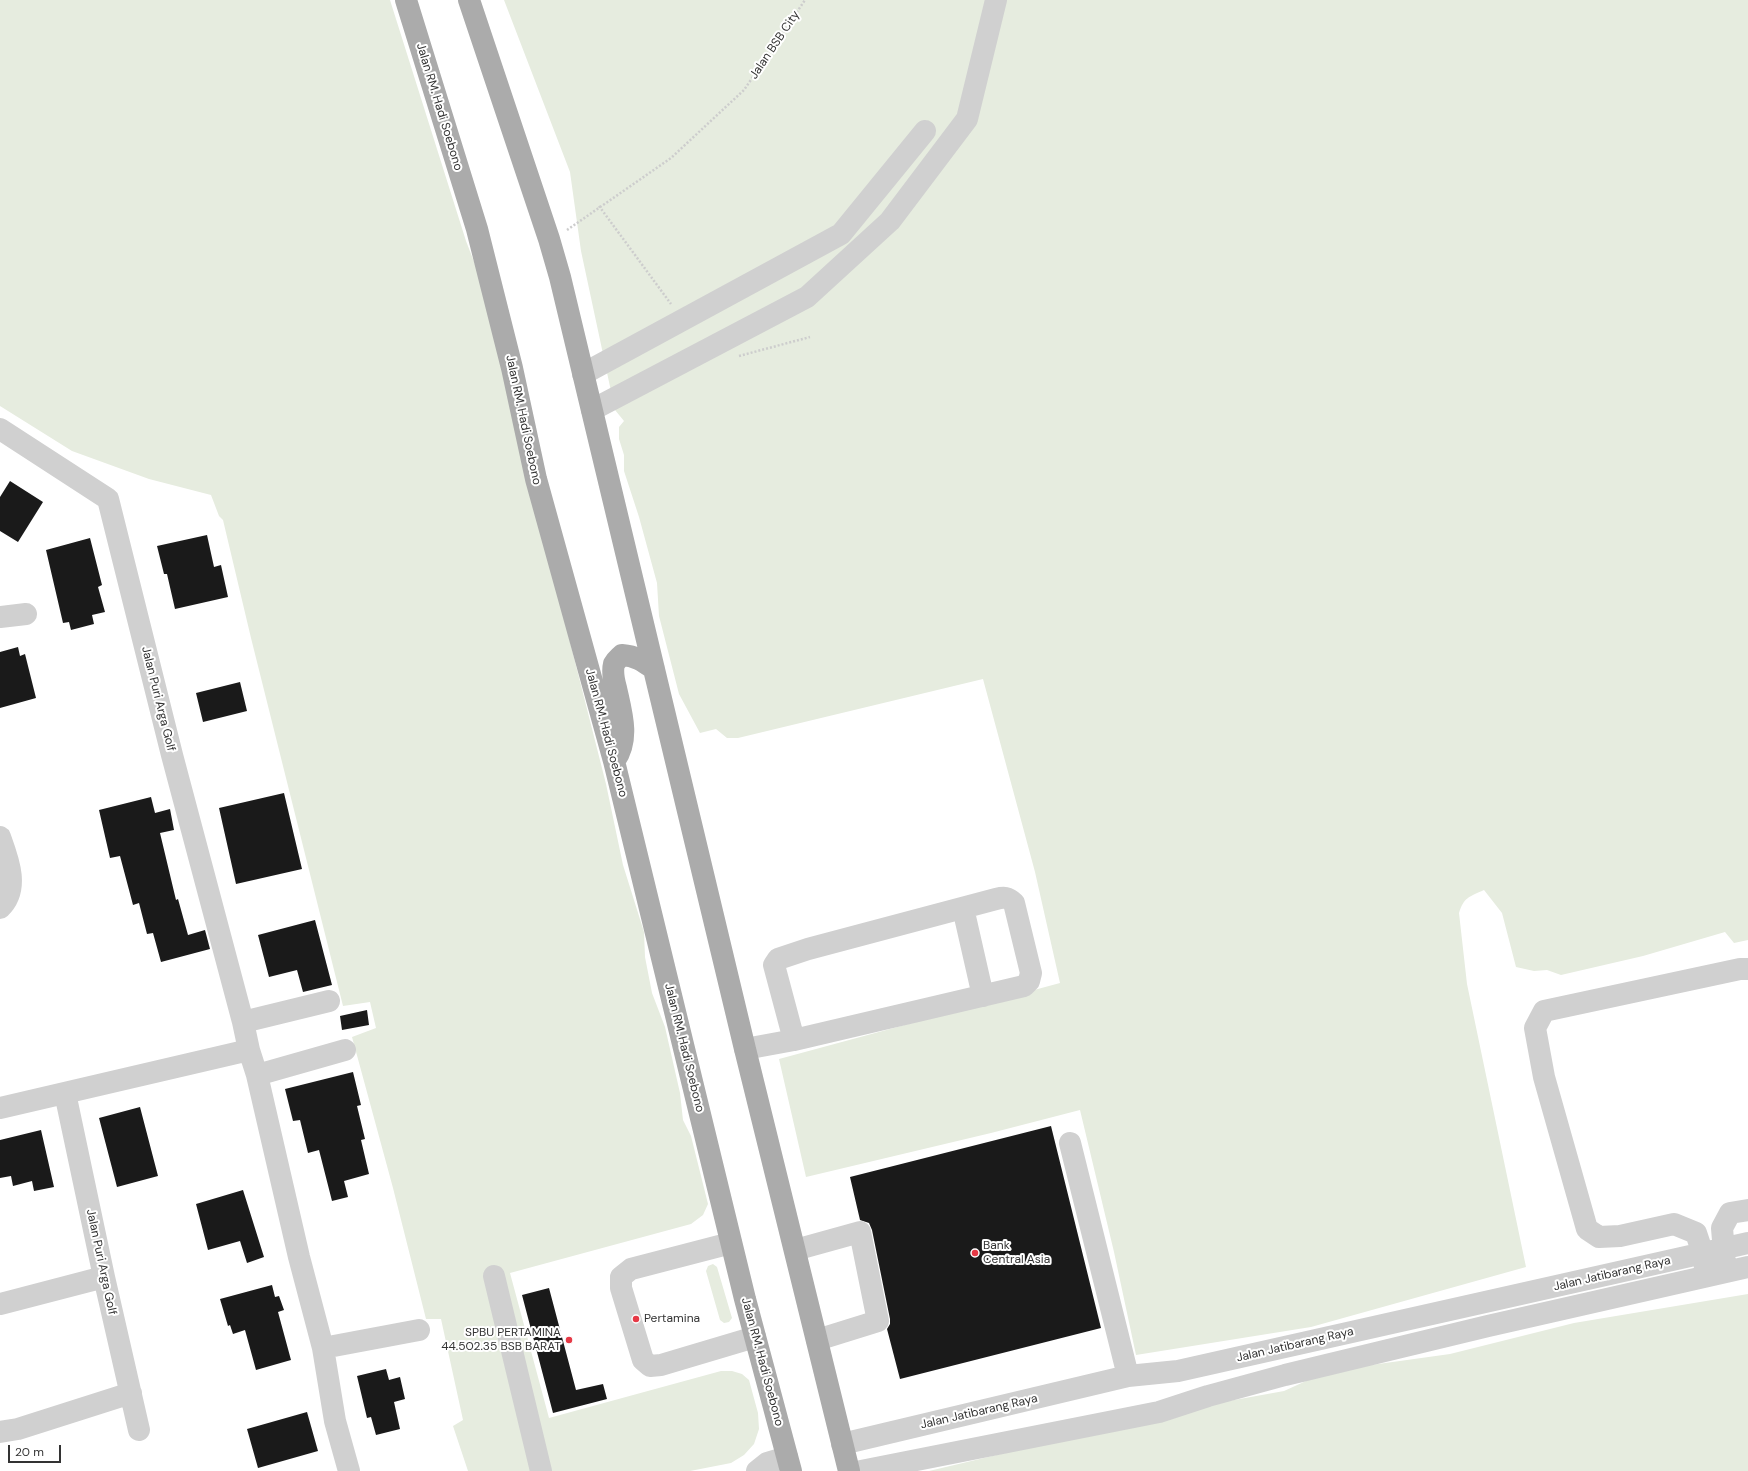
<!DOCTYPE html>
<style>
body{margin:0}
#map{position:relative;width:1748px;height:1471px;overflow:hidden;background:#fff;font-family:"DM Sans",sans-serif}
canvas{display:block}
.scale{position:absolute;left:8px;top:1445px;width:53px;height:18px;box-sizing:border-box;border:2px solid #333;border-top:0;padding-left:5px;font-size:12px;line-height:14px;white-space:nowrap;color:#333;-webkit-text-stroke:3px #fff;paint-order:stroke}
</style>
<div id="map">
<canvas width="1748" height="1471"></canvas>
<div class="scale">20 m</div>
</div>
<script>
const ctx = document.querySelector('canvas').getContext('2d');
ctx.lineJoin = 'round';
function fill(path, color) { ctx.fillStyle = color; ctx.fill(path, 'evenodd'); }
function stroke(path, color, width, dash) { ctx.strokeStyle = color; ctx.lineWidth = width; ctx.lineCap = dash ? 'butt' : 'round'; ctx.setLineDash(dash || []); ctx.stroke(path); }
function drawText(font, color, halo, rows, align = 'center') {
  ctx.font = font + ' "DM Sans",sans-serif'; ctx.lineWidth = 4; ctx.setLineDash([]); ctx.textBaseline = 'middle'; ctx.strokeStyle = halo; ctx.fillStyle = color; for (const [text, x, y, turn = 0] of rows) {
    ctx.save(); ctx.translate(x, y); ctx.rotate((+turn || 0) * Math.PI / 180); ctx.textAlign = isNaN(turn) ? turn : align; if (halo) ctx.strokeText(text, 0, 0); ctx.fillText(text, 0, 0); ctx.restore();
  }
}
fill(new Path2D(`
 M0 0H390L466 241 485 290 508 397 606 784 623 865 644 932 645 957 652 993 665 1027 680 1093 683 1120 691 1136 708 1204 703 1215 691 1224 510 1273 549 1418 721 1371H732L742 1374 749 1380 758 1413 759 1429 754 1444 744 1455 731 1463 690 1471H468L453 1426 463 1420 441 1319H426L393 1188 352 1037 376 1028 370 1002 343 1006 251 638 223 520 219 516 211 495 149 479 72 451 0 406Z
 M504 0H1748V940L1734 943 1725 932 1643 956 1561 975 1547 970 1534 971 1516 967 1502 913 1484 890C1469 897 1464 897 1459 913L1467 984 1526 1267 1311 1327 1136 1355 1114 1252 1080 1110 991 1133 806 1177 779 1059 1060 983 1035 872 983 679 738 738H727L716 729 700 733 679 694 659 616 657 583 639 517 624 471V455L619 439V427L624 421 615 410 581 251 570 172Z
 M713 1264 717 1267 732 1318 729 1322 724 1323 720 1320 706 1271 708 1266Z
 M1748 1294V1471H929L1212 1404 1284 1391 1328 1371 1450 1354 1574 1323Z`), '#e6ecdf');
fill(new Path2D(`
 M10 481 43 502 18 542 0 531V497Z
 M207 535 214 567 221 565 228 597 175 609 167 574H164L157 546Z
 M90 538 102 585 98 587 105 612 92 615 94 624 71 630 69 622 63 623 46 550Z
 M18 647 20 656 25 654 36 698 0 708V652Z
 M240 682 247 711 203 722 196 693Z
 M284 793 302 869 236 884 219 808Z
 M151 797 155 813 170 809 174 830 160 833 176 900 178 899 188 935 205 930 210 949 161 962 153 933 147 934 139 903 133 905 120 856 110 858 99 810Z
 M315 920 332 985 303 992 297 970 269 977 258 935Z
 M367 1010 369 1025 342 1030 340 1016Z
 M353 1072 361 1105 357 1106 365 1139 361 1140 369 1174 344 1181 348 1197 332 1201 319 1150 308 1153 300 1120 293 1121 285 1089Z
 M140 1107 158 1176 117 1187 99 1118Z
 M1051 1126 1101 1328 900 1379 887 1329 890 1324V1319L872 1230 869 1223 860 1220 850 1177Z
 M41 1130 54 1187 34 1191 32 1181 13 1186 11 1176 0 1178V1140Z
 M243 1190 264 1257 247 1263 240 1241 208 1250 196 1204Z
 M272 1285 275 1297 279 1296 284 1310 278 1312 291 1360 256 1370 245 1330 233 1334 230 1325 228 1326 220 1299Z
 M549 1288 576 1390 603 1384 607 1399 553 1413 522 1295Z
 M386 1369 389 1380 400 1377 405 1399 394 1402 400 1429 376 1435 371 1417 367 1418 357 1376Z
 M307 1412 318 1451 258 1468 247 1429Z`), '#1a1a1a');
stroke(new Path2D(`
 M599 206 671 304
 M567 230 671 158 744 90 805 0
 M739 356 810 337`), '#cdcdcd', 2.5, [2, 2]);
stroke(new Path2D(`
 M583 374 841 234 925 131
 M592 410 807 297 890 221 967 119 996 0
 M0 429 108 499 172 755 243 1022 249 1050 257 1075 299 1257 323 1348 419 1330
 M0 617 26 614
 M0 837C8 859 20 889 0 908
 M963 908 983 996
 M243 1022 329 1001
 M745 1049 794 1040 1024 986 1029 981 1031 973 1014 903C1008 897 1004 897 996 899L808 949 778 959 774 965 794 1040
 M257 1075 345 1050
 M65 1093 104 1277 139 1430
 M0 1108 249 1050
 M1070 1143 1128 1376
 M731 1243 631 1269 621 1277V1288L643 1360 650 1366 661 1365 755 1337
 M795 1250 860 1232 878 1321 817 1340
 M1725 1264 1722 1228 1730 1213 1748 1210
 M1705 1268 1703 1254 1696 1233 1674 1224 1620 1236 1599 1237 1587 1229 1544 1077 1535 1028 1544 1011 1740 969H1748
 M494 1276 541 1471
 M0 1304 104 1277
 M323 1348 335 1421 349 1471
 M0 1432 18 1429 131 1393
 M842 1444 1128 1376 1178 1371 1748 1243
 M757 1471 767 1463 787 1457
 M861 1471 1159 1412 1208 1396 1285 1375 1488 1326 1748 1267`), '#d0d0d0', 22);
stroke(new Path2D(`
 M406 0 477 229 512 368 536 479 614 761 745 1299 791 1471
 M469 0 549 239 560 277 745 1049 849 1471
 M615 760C630 739 621 711 616 688 614 681 612 672 614 664 616 660 619 658 622 655 636 656 643 661 654 669`), '#ababab', 22);
for (const [x, y, r, color] of [
 [975,1253,4,"#e63946"],
 [636,1319,4,"#e63946"],
 [569,1340,4,"#e63946"]
]) { const dot = new Path2D(); dot.arc(x, y, r, 0, 2 * Math.PI); ctx.fillStyle = color; ctx.fill(dot); stroke(dot, '#fff', 1.5); }
drawText('12px', '#333', '#fff', [
 ["Jalan BSB City",775,45,-56],
 ["Jalan RM. Hadi Soebono",439,107,73],
 ["Jalan RM. Hadi Soebono",523,420,78],
 ["Jalan Puri Arga Golf",158,699,76],
 ["Jalan RM. Hadi Soebono",606,733,75],
 ["Jalan RM. Hadi Soebono",684,1048,76],
 ["Jalan Puri Arga Golf",101,1262,78],
 ["Jalan Jatibarang Raya",1612,1274,-13],
 ["Jalan Jatibarang Raya",1295,1345,-13],
 ["Jalan RM. Hadi Soebono",762,1362,75],
 ["Jalan Jatibarang Raya",979,1412,-13]
]);
drawText('12px', '#333', '#fff', [
 ["Bank",983,1246],
 ["Central Asia",983,1260],
 ["Pertamina",644,1319],
 ["SPBU PERTAMINA",561,1333,"right"],
 ["44.502.35 BSB BARAT",561,1347,"right"]
], 'left');
</script>
